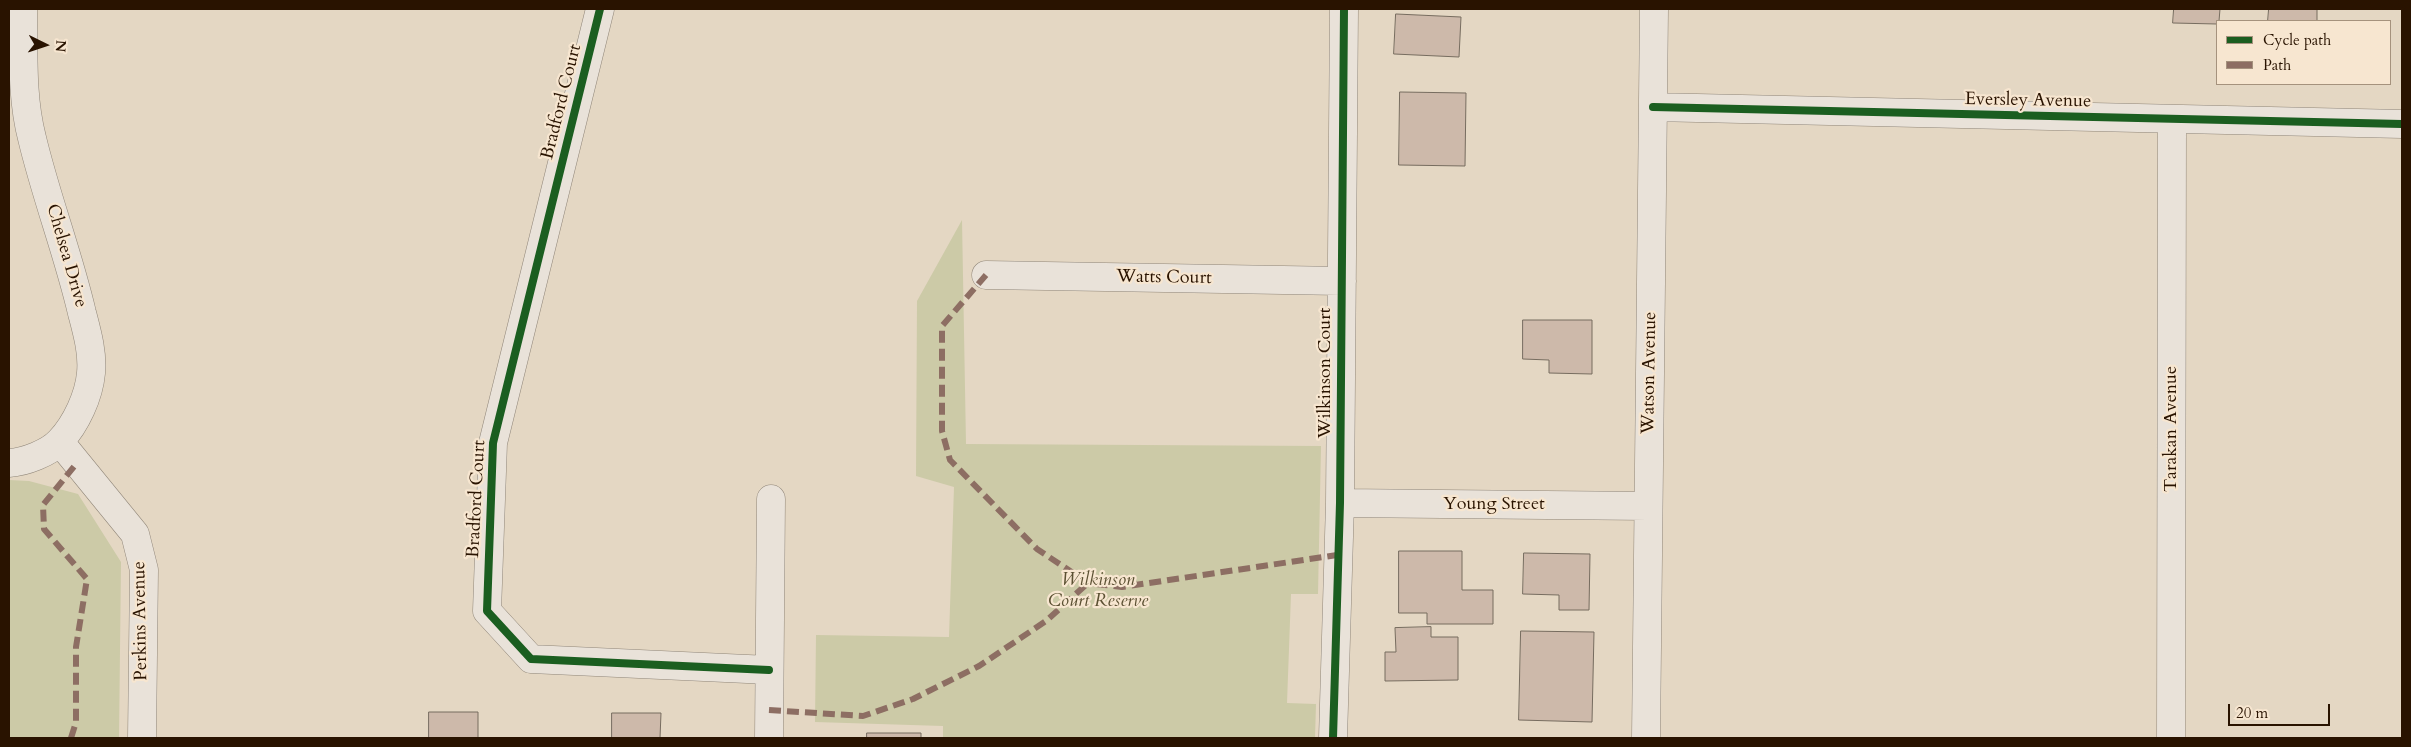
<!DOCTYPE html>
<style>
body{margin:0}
#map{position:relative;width:2411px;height:747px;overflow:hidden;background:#e4d7c3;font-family:Cardo,serif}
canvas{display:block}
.frame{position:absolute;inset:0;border:10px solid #291300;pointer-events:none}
.legend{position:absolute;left:2216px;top:20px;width:175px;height:65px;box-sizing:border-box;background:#f7e6d0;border:1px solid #a5927d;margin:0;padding:6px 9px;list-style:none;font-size:15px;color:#291300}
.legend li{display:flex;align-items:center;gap:10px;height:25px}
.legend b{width:25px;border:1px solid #a5927d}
.north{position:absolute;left:20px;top:20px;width:50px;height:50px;-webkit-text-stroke:4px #f7e6d0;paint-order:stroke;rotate:94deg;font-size:14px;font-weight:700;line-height:20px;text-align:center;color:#291300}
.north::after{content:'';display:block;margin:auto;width:18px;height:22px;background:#291300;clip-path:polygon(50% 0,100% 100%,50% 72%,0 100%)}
.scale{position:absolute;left:2228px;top:704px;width:102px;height:22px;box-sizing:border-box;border:2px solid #291300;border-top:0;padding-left:6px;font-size:15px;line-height:18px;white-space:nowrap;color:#291300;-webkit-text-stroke:4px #f7e6d0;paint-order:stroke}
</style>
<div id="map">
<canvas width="2411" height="747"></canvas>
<div class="frame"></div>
<ul class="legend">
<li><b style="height:6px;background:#1b5e20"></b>Cycle path</li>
<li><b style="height:6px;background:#8d6e63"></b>Path</li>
</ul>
<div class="north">N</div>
<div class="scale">20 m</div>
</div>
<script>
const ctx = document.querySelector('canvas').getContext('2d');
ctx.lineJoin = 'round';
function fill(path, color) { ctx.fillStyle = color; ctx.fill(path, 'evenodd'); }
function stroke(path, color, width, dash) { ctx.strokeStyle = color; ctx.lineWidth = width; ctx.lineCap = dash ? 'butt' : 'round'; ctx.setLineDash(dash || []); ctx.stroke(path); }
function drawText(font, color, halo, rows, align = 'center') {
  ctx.font = font + ' Cardo,serif'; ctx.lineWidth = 4.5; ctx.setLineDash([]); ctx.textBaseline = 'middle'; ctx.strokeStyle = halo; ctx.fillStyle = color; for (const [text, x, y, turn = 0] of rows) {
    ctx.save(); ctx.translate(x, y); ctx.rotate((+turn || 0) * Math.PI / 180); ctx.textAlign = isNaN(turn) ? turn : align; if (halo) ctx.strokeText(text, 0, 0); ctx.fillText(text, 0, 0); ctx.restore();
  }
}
fill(new Path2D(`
 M962 220 966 444 1321 446 1318 594H1291L1287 703 1316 704 1315 738H943V726L815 722 816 635 949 637 954 487 916 476 917 301Z
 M9 480 29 481 78 494 121 562 119 738H9Z`), '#cccaa7');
const building = new Path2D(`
 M2174 9H2220L2219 21H2217V24L2173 23Z
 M2269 9H2317V21H2268Z
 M1396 14 1461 17 1459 57 1394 54Z
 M1400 92 1466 93 1465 166 1399 165Z
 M1523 320H1592V374L1549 373V360L1523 359Z
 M1399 551H1462V590H1493V624H1427V613H1399Z
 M1524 553 1590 554 1589 610H1559V595L1523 594Z
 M1431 627V637H1458V680L1385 681V652H1396L1395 628Z
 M1521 631 1594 632 1592 722 1519 720Z
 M429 712H478V738H429Z
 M612 713H661L660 738H612Z
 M867 733H921V738H867Z`);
fill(building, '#cdb9aa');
stroke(building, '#766c5f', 1);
const street = new Path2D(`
 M600 9 493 443 487 611 531 659 769 670
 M1653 107 2402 124
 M986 275 1342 281
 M60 442 135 534 144 570 142 738
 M9 463C25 462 49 453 60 441 76 424 89 396 91 373 93 353 87 332 82 313 68 253 46 197 32 138 21 96 24 51 23 9
 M1340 503 1648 506
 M769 738 771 499
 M1333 738 1340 503 1344 9
 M1646 738 1654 9
 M2171 738 2172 119`);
stroke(street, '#908679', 29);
stroke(street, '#e9e2d9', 28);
stroke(new Path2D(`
 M986 275 942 326V431L950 460 1037 549 1088 583 1122 587 1337 555
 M769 710 863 716 913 699 979 666 1046 621 1088 583
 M71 738 76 722V647L87 579 44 529 43 505 76 464`), '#8d6e63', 6, [12, 6]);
stroke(new Path2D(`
 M600 9 493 443 487 611 531 659 769 670
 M1653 107 2402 124
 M1333 738 1340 503 1344 9`), '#1b5e20', 8);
drawText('18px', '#291300', '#f7e6d0', [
 ["Eversley Avenue",2028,101,1],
 ["Bradford Court",562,102,-76],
 ["Chelsea Drive",66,256,74],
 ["Watts Court",1164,278,1],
 ["Wilkinson Court",1326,373,-90],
 ["Watson Avenue",1650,373,-89],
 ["Tarakan Avenue",2172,429,-90],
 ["Bradford Court",477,499,-87],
 ["Young Street",1494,505],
 ["Perkins Avenue",141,621,-91]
]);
drawText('italic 18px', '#5b5032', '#f7e6d0', [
 ["Wilkinson",1098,581],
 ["Court Reserve",1098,602]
]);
</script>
